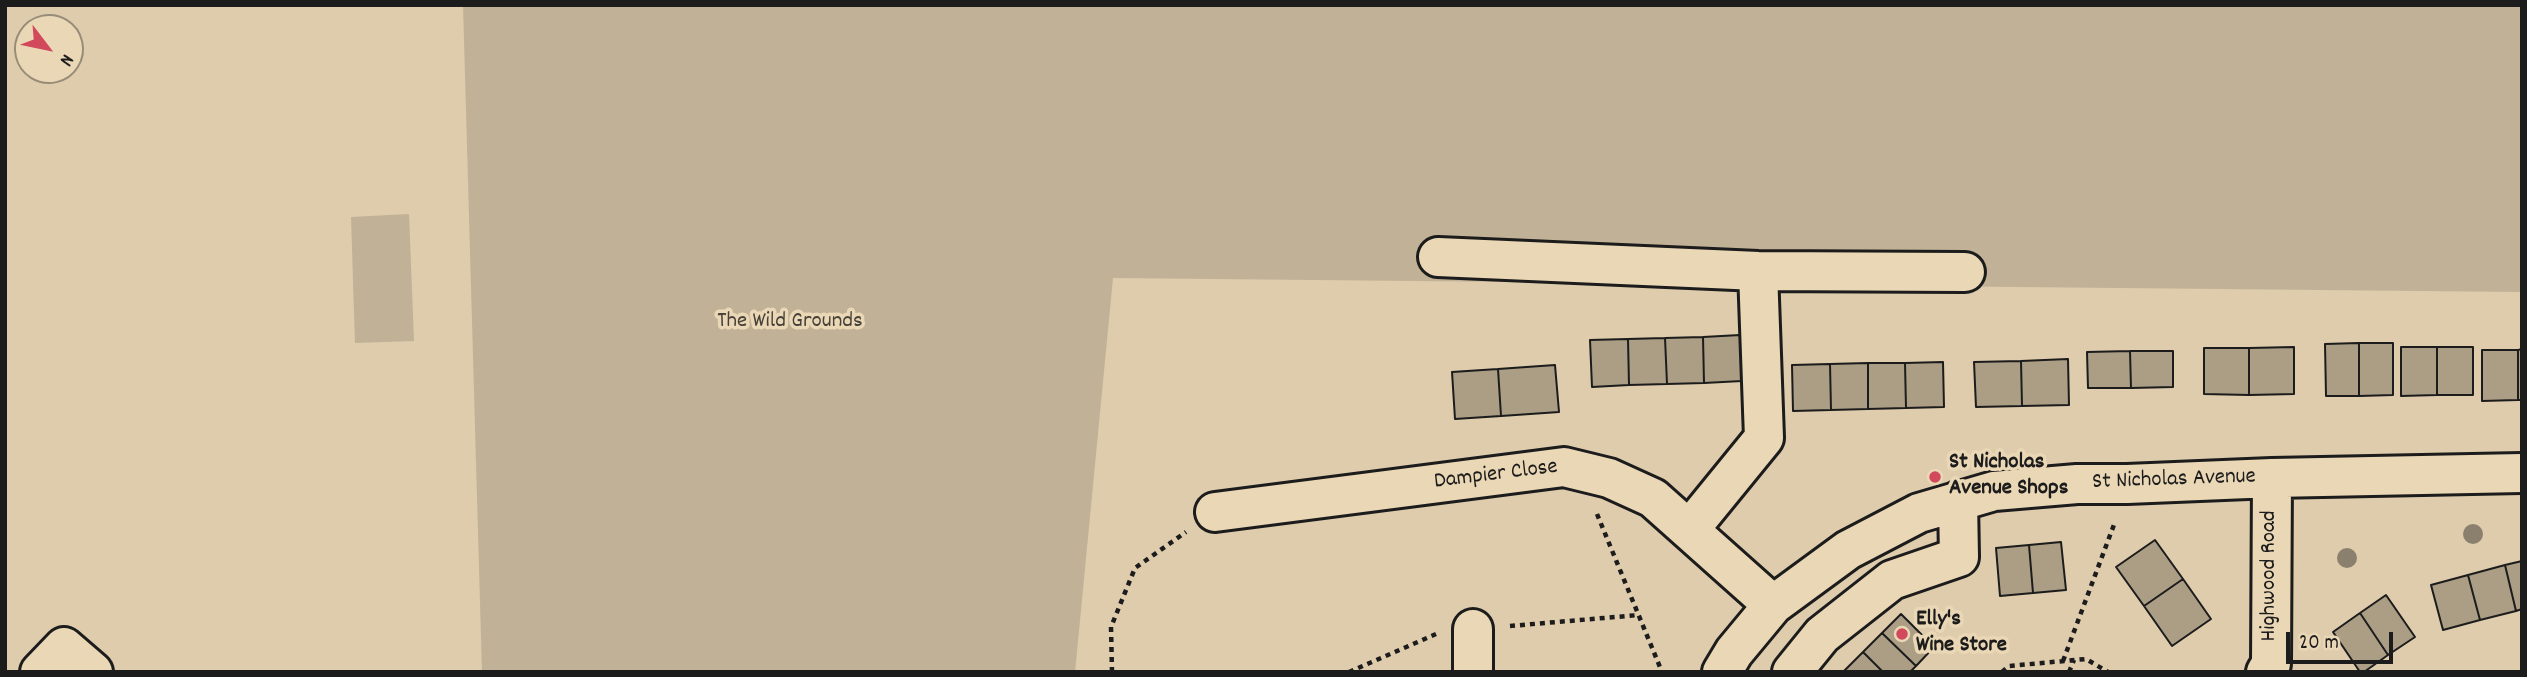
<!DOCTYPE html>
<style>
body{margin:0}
#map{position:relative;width:2527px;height:677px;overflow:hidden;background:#deccac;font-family:Dekko,sans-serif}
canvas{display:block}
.frame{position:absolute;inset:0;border:7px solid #1c1c1c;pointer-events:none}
.north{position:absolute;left:14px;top:14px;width:70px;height:70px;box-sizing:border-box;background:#ead7b5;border:2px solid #988c78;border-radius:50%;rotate:122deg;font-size:19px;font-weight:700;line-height:28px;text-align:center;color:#1c1c1c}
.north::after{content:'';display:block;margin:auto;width:24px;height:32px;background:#d1495b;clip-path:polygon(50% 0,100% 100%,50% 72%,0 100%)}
.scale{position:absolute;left:2286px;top:632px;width:107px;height:32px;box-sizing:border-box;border:4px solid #1c1c1c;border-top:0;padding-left:9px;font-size:21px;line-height:24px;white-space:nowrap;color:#1c1c1c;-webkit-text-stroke:5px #ead7b5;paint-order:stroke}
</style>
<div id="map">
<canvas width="2527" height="677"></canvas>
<div class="frame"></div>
<div class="north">N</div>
<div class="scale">20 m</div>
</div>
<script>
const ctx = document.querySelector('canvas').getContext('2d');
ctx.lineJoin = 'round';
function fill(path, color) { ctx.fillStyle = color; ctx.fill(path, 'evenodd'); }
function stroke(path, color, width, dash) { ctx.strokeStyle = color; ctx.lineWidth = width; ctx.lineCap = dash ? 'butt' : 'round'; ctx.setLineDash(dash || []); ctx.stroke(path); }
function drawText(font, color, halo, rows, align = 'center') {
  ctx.font = font + ' Dekko,sans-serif'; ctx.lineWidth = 7; ctx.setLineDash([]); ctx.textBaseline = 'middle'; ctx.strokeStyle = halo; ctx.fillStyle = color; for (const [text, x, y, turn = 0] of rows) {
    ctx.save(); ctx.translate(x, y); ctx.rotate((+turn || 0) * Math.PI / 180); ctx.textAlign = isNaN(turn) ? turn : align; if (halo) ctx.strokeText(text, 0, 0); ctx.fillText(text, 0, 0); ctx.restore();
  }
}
fill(new Path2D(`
 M463 5H2522V292L1113 278 1075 672H482Z
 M409 214 414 341 355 343 351 217Z`), '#c1b196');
const building = new Path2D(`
 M1740 335 1742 381 1704 383 1703 337Z
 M1703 337 1704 383 1667 384 1665 338Z
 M1665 338 1667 384 1629 385 1628 339Z
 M1628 339 1629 385 1592 387 1590 340Z
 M2359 343H2393V395L2359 396Z
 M2359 343V396H2326L2325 344Z
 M2294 347V394L2249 395V348Z
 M2401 347H2437V395L2401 396Z
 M2437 347H2473V395H2437Z
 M2204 348H2249V395L2204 394Z
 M2522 349V400H2518V350Z
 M2482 350H2518V400L2482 401Z
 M2130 351 2131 388H2088L2087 352Z
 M2130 351H2173V387L2131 388Z
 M2068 359 2069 405 2022 406 2021 361Z
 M2021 361 2022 406 1976 407 1974 362Z
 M1943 362 1944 407 1906 408 1905 363Z
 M1868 363H1905L1906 408 1868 409Z
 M1868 363V409L1831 410 1830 364Z
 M1830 364 1831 410 1793 411 1792 365Z
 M1555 365 1559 412 1501 416 1498 369Z
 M1498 369 1501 416 1455 419 1452 372Z
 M2155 540 2183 579 2144 606 2116 567Z
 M2061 542 2066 590 2033 593 2029 545Z
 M2029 545 2033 593 2000 596 1996 548Z
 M2522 561V609L2516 611 2505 565Z
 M2505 565 2516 611 2480 620 2468 575Z
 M2468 575 2480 620 2443 630 2431 585Z
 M2183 579 2211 619 2172 646 2144 606Z
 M2386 595 2415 637 2388 655 2360 613Z
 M2360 613 2388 655 2364 672H2360L2333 632Z
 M1901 614 1934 647 1916 666 1882 633Z
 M1882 633 1916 666 1910 672H1883L1863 652Z
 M1863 652 1883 672 1844 671Z`);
fill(building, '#ab9e85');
stroke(building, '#1c1c1c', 2);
const minor = new Path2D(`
 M1438 257 1758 271 1965 272
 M1215 512 1564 467 1609 478 1653 498 1773 605
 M1689 530 1764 438 1758 271
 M40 672 64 647 93 672
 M1473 672V629
 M1722 672 1734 652 1773 605 1848 550 1919 513 1994 491 2077 484H2127L2272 478 2522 473
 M1792 672 1822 635 1892 580 1959 557 1958 501
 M2266 672 2271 664 2272 478`);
stroke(minor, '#1c1c1c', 44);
stroke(new Path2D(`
 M1597 514 1662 672
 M1510 626 1639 615
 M2063 661 2115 522
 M1112 672 1111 627 1135 568 1186 532
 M1349 672 1436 634
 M2002 672 2009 666 2086 659 2108 672
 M2069 672 2074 660`), '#1c1c1c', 4.5, [5, 5]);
stroke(minor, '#ead7b5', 38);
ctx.fillStyle = '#8a806d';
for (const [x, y] of [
 [2473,534],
 [2347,558]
]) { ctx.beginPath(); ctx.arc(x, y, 10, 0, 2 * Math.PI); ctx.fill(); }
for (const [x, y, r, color] of [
 [1935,477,7,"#d1495b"],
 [1902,634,7,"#d1495b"]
]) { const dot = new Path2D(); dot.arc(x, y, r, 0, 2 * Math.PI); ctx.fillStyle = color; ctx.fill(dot); stroke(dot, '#ead7b5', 2.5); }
drawText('23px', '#45413a', '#ead7b5', [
 ["The Wild Grounds",790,323]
]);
drawText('bold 23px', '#1c1c1c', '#ead7b5', [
 ["St Nicholas",1949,464],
 ["Avenue Shops",1949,490],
 ["Elly's",1916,621],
 ["Wine Store",1916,647]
], 'left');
drawText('23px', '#1c1c1c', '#ead7b5', [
 ["Dampier Close",1496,476,-7],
 ["St Nicholas Avenue",2174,481,-2],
 ["Highwood Road",2271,576,-90]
]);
</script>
